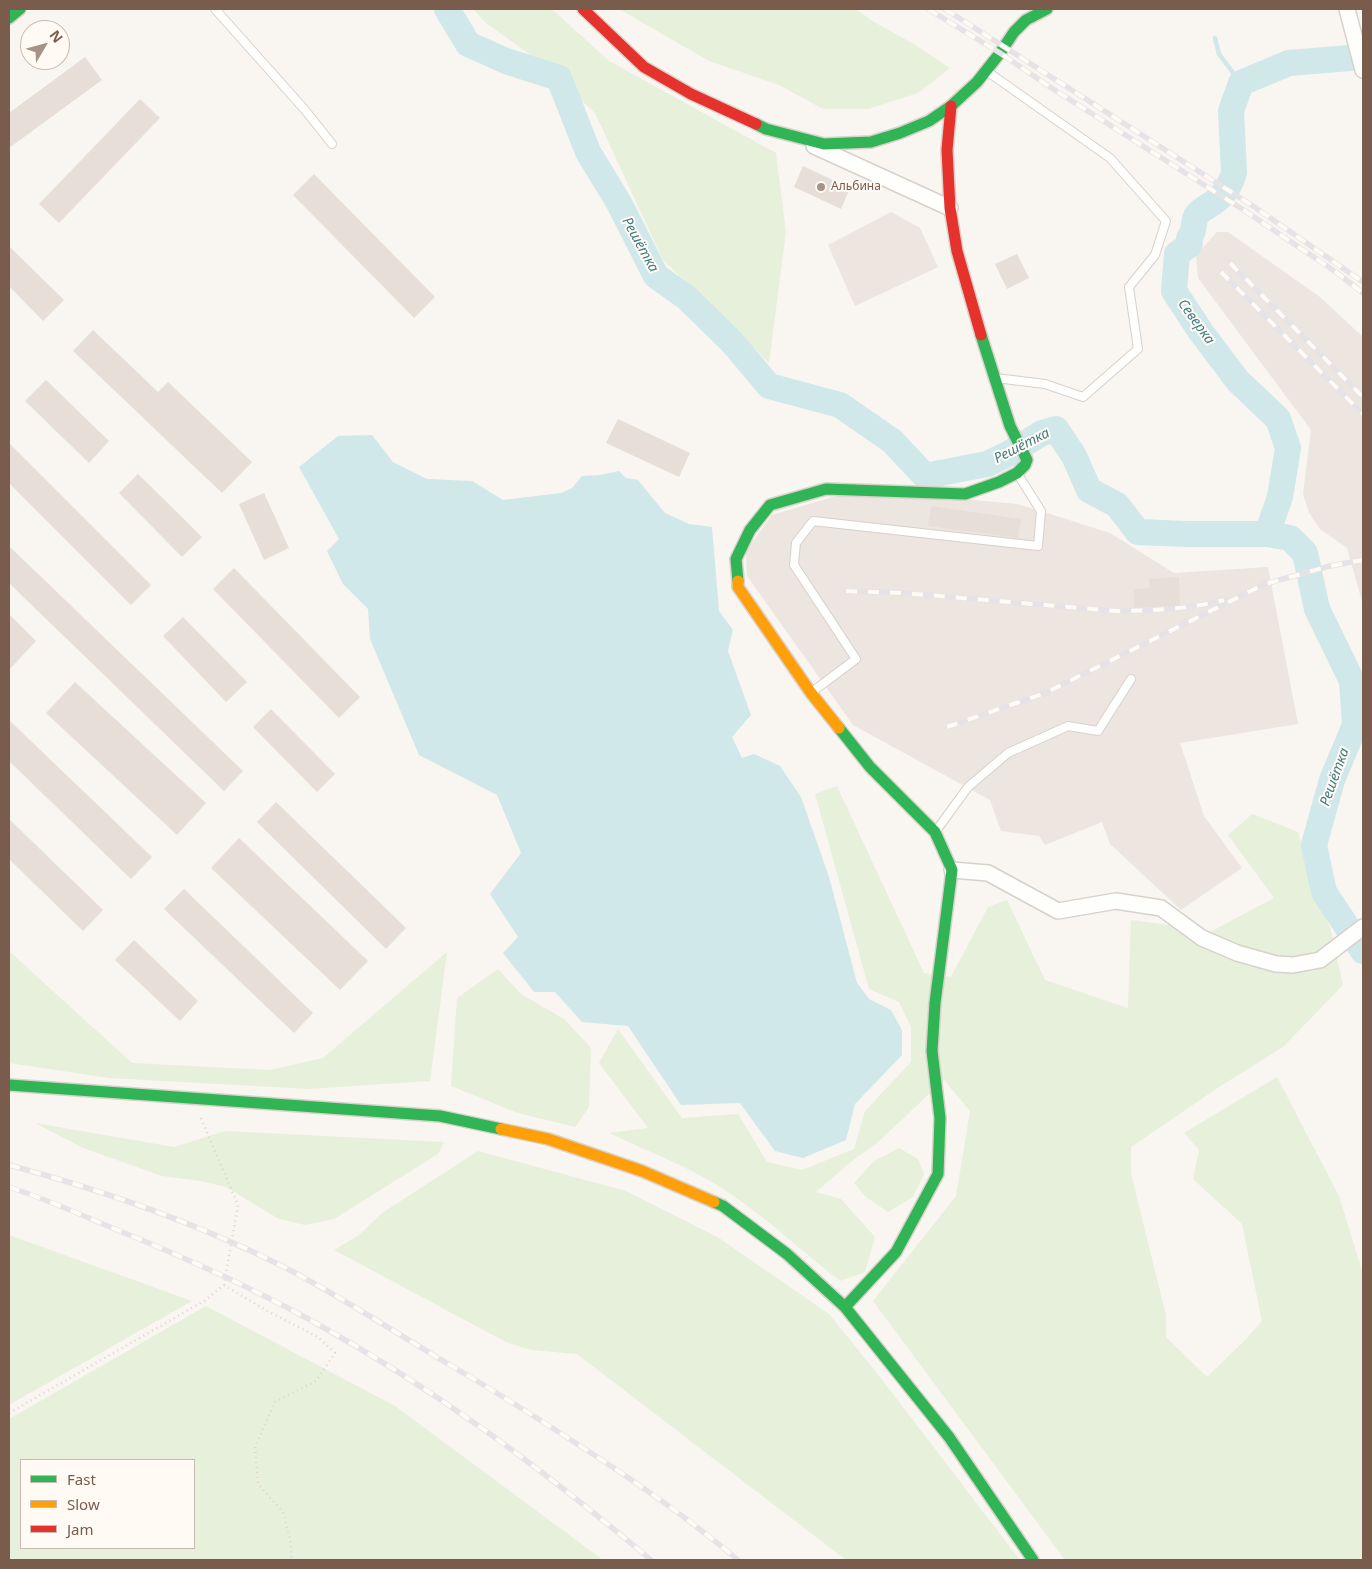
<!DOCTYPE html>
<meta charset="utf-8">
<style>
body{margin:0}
#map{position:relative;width:1372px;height:1569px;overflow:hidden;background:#f9f5f0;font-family:"Noto Sans",sans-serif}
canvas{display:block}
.frame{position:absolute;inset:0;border:10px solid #7a5c4d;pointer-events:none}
.legend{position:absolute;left:20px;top:1459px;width:175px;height:90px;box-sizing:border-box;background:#fffaf3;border:1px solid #cabbb1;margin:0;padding:6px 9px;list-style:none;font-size:15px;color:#7a5c4d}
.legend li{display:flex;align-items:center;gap:10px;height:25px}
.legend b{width:25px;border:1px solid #cabbb1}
.north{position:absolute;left:20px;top:20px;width:50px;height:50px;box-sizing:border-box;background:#fffaf3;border:1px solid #cabbb1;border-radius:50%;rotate:53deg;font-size:14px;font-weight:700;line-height:20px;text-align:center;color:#7a5c4d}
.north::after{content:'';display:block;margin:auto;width:18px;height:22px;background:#a69286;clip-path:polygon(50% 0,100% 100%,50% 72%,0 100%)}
</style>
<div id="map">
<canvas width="1372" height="1569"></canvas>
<div class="frame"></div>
<ul class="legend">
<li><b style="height:6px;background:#30b455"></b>Fast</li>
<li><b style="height:6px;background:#ff9f0a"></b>Slow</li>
<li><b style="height:6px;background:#e5322d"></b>Jam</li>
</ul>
<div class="north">N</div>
</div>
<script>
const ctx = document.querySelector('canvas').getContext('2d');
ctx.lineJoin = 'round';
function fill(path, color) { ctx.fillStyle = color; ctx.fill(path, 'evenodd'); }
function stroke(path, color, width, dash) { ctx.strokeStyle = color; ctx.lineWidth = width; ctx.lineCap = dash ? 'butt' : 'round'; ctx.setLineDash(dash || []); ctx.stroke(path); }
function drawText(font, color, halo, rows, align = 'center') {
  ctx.font = font + ' "Noto Sans",sans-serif'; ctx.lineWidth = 4; ctx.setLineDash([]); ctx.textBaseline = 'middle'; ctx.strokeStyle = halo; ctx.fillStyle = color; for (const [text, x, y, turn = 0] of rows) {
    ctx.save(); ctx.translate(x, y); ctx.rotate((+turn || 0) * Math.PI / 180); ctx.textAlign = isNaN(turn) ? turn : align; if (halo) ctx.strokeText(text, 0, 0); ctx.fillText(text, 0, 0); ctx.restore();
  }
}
fill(new Path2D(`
 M891 212 920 228 938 267 855 306 828 245Z
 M1217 232H1228L1320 297 1363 337V605L1347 548 1320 529 1309 513 1303 494 1311 430 1198 278 1196 255Z
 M909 494 1017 504 1041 511 1110 533 1174 573 1268 567 1298 724 1180 743 1204 816 1242 868 1181 910 1110 844 1102 822 1045 845 1039 836 1001 831 990 800 853 725 747 576 746 551 772 515 836 496Z`), '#ede5e0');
fill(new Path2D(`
 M473 9H552L609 61 776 153 786 232 769 363 663 260 595 113 535 58 486 23Z
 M619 9H856L874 22 912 43 950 68 918 93 868 109H823L779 85 709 61Z
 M837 786 924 973 951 977 988 907 1007 900 1045 980 1128 1008 1131 920 1212 931 1274 898 1228 835 1252 814 1298 832 1331 931 1343 985 1283 1047 1219 1087 1131 1147V1174L1166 1315V1337L1207 1377 1245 1340 1262 1321 1242 1224 1193 1179 1199 1150 1184 1133 1277 1077 1339 1196 1363 1274V1560H1065L873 1301 956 1196 970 1111 944 1080 876 1144 853 1160 816 1192 841 1199 875 1237 865 1272 840 1281C803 1252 768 1219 729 1193 693 1168 649 1152 609 1133L648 1128 599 1063 618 1029 682 1118 738 1114 767 1162 802 1170 854 1149 865 1111 911 1062V1027L899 1002 869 989 815 794Z
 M9 951 132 1063 270 1070 323 1058 447 952 430 1081 308 1089 109 1078 9 1063Z
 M498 969 521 994 564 1019 591 1048 589 1107 575 1127 518 1113 451 1086 457 998Z
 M35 1123 174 1147 225 1131 444 1142 438 1154 334 1219 305 1225 279 1219 226 1187 201 1181 162 1176 83 1148Z
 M899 1148 918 1159 924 1174 913 1197 888 1212 866 1197 854 1183 874 1161Z
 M478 1151 626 1191 719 1238 829 1314 880 1377 1020 1560H846L577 1354 531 1350 506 1342 334 1250 359 1235 382 1213Z
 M9 1235 192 1301 9 1405Z
 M206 1306 395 1406 603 1560H9V1419ZM21 1460H194V1548H21Z`), '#e7f0db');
fill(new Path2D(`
 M372 435 393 462 427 479 472 481 503 500 561 493 572 488 582 476 600 475 619 471 626 478 638 480 665 513 689 524 712 527 719 611 733 630 728 651 751 715 732 737 742 758 754 754 780 766 801 797 829 877 857 983 869 999 891 1010 902 1030V1055L855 1104 846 1140 803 1158 775 1151 740 1103 681 1105 628 1026 582 1022 555 992H534L503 953 518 937 490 894 521 853 497 795 419 755 370 639 368 609 343 584 327 551 339 539 299 467 338 436Z`), '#d0e8ea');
stroke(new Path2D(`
 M1215 38 1219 54 1241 83`), '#d0e8ea', 4.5);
stroke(new Path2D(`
 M447 9 468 44 506 61 559 78 588 152 619 203 656 276 687 298 732 342 769 386 840 405 892 441 925 476 987 464 1008 454 1042 433 1056 429 1074 456 1089 490 1117 505 1138 532 1186 534H1267L1290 538 1305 553 1317 609 1352 681 1355 725 1332 780 1314 845 1324 892 1363 951
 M1267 534 1280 497 1288 448 1278 419 1238 381 1201 332 1174 291 1177 254 1188 246 1190 243 1189 238C1196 230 1192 225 1196 216 1199 211 1204 209 1208 206 1222 198 1230 188 1234 172L1231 111 1241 83 1289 63 1350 58 1363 54`), '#d0e8ea', 26);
fill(new Path2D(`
 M85 57 102 80 9 148V113Z
 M140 99 160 118 59 223 39 204Z
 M803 166 850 188 841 209 794 187Z
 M314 174 435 297 414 318 293 195Z
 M9 246 64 300 43 321 9 286Z
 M1017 254 1029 278 1007 289 995 264Z
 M93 330 158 392 168 382 252 462 222 493 73 351Z
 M46 380 109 441 89 463 25 401Z
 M618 419 690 453 679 477 606 443Z
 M9 443 151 585 131 605 9 483Z
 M138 474 202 537 182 557 119 493Z
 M264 493 289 548 264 560 239 504Z
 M931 506 1021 519 1018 538 928 526Z
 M9 546 243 771 224 791 9 583Z
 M234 568 360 697 339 718 213 589Z
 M1179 577 1180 606 1134 608V589L1150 588 1149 579Z
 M9 614 36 641 9 670Z
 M183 617 247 682 226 702 163 636Z
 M75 682 206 803 177 835 46 713Z
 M271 709 335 774 317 792 253 727Z
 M9 720 152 857 131 879 9 761Z
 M276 802 406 928 386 949 257 822Z
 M9 819 103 910 83 931 9 859Z
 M239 838 368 961 340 990 211 868Z
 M184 889 313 1013 294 1033 164 909Z
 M134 940 198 1001 180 1021 115 960Z`), '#e6ded7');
const lane = new Path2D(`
 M215 9 305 110 332 144
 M988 72 1110 158 1166 221 1155 255 1129 287 1138 349 1083 397 1045 384 996 378
 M812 692 856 659 794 565 796 543 813 521 1038 546 1041 511 1017 473
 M936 831 968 787 1008 753 1068 726 1098 731 1131 679`);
const street = new Path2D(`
 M1347 9 1363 70
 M814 146 950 208
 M952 870 988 873 1058 911 1116 901 1161 908 1202 938 1237 953 1276 964 1293 965 1320 960 1363 927`);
const fast = new Path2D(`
 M9 18 20 9
 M756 124 766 129 824 144 871 142 900 133 929 121 951 106 977 82 1000 53 1014 32 1026 20 1047 9
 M738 581 736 559 750 530 770 505 826 489 965 494 999 482 1017 473 1025 465 1027 460 1010 426 981 335
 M839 728 870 767 935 832 952 870 935 1003 932 1051 940 1118 938 1174 896 1252 845 1307
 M9 1085 440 1116 501 1129
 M714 1202 723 1206 787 1254 845 1307 949 1437 1033 1560`);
const slow = new Path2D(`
 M738 581V587L811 693 839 728
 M501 1129 548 1139 642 1171 714 1202`);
const jam = new Path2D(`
 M583 9 644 67 691 94 756 124
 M951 106 947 150 950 208 957 251 981 335`);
stroke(lane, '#d7d1cb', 10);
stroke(street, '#d7d1cb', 18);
stroke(fast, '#d9d2cb', 14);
stroke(slow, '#d9d2cb', 14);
stroke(jam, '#d9d2cb', 14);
stroke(new Path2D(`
 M224 1285 269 1312 318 1337 335 1353 316 1381 275 1402 255 1447 258 1484 283 1512 290 1539 292 1560
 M9 1413 204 1301 224 1285 238 1205 200 1116`), '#dcd5d0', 2.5, [1, 4]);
stroke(lane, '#fefefd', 8);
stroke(street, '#fefefd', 15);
stroke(fast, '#30b455', 11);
stroke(slow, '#ff9f0a', 11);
stroke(jam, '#e5322d', 11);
const rail = new Path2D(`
 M928 9 1000 53 1050 87 1242 209 1336 272 1363 293
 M945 9 1253 206 1363 282
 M1230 263 1363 397
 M1221 272 1363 414
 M846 591 903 593 1116 611C1152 611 1188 609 1224 600
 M947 727 1045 693 1265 584 1330 566 1363 560
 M9 1165C102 1190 194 1222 280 1265 339 1295 394 1332 450 1365 491 1389 531 1414 571 1440 629 1477 686 1516 738 1560
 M9 1187C43 1198 77 1213 110 1227 179 1255 247 1285 312 1321 435 1389 544 1470 651 1560`);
stroke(rail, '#e6e3e7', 5.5);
stroke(rail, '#fffaf3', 4, [11]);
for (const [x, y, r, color] of [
 [821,187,5,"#a69286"]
]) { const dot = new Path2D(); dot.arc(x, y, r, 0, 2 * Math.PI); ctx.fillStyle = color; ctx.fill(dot); stroke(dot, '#fffaf3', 2); }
drawText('12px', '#7a5c4d', '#fffaf3', [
 ["Альбина",831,187]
], 'left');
drawText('italic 14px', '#437c86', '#fffaf3', [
 ["Решётка",640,245,61],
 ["Северка",1196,322,54],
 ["Решётка",1022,446,-27],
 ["Решётка",1335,777,-70]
]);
</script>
